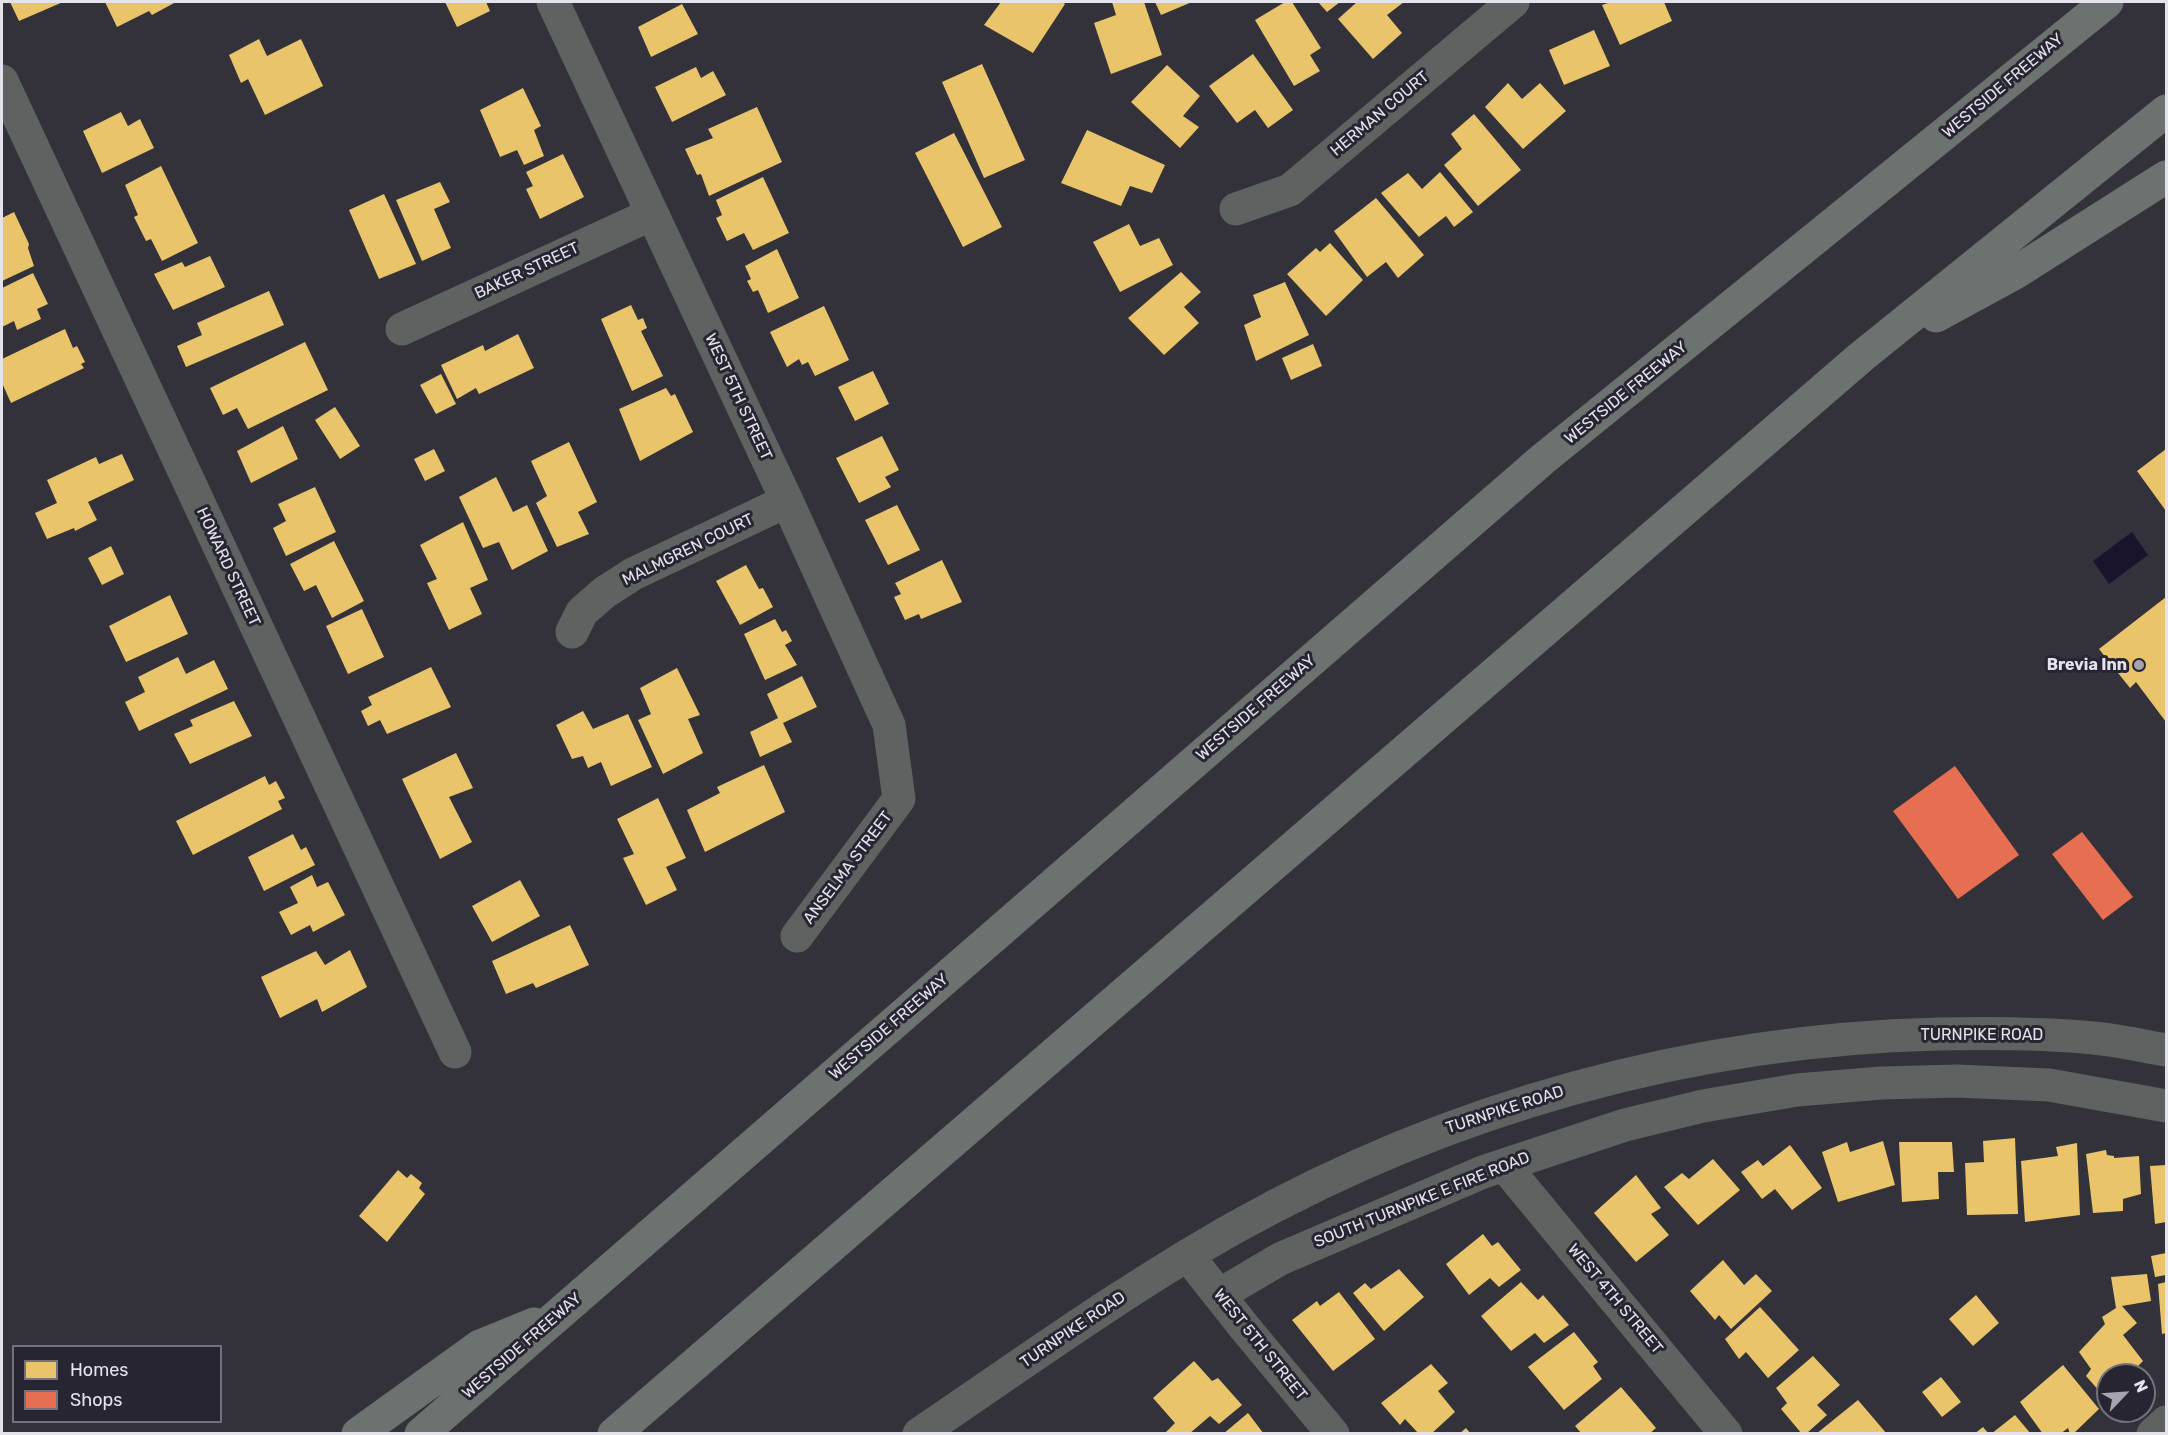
<!DOCTYPE html>
<style>
body{margin:0}
#map{position:relative;width:2168px;height:1435px;overflow:hidden;background:#33323a;font-family:Rubik,sans-serif}
canvas{display:block}
.frame{position:absolute;inset:0;border:3px solid #e4e3ec;pointer-events:none}
.legend{position:absolute;left:12px;top:1345px;width:210px;height:78px;box-sizing:border-box;background:#272532;border:2px solid #73717c;margin:0;padding:8px 10px;list-style:none;font-size:18px;color:#e4e3ec}
.legend li{display:flex;align-items:center;gap:12px;height:30px}
.legend b{width:30px;border:2px solid #73717c}
.north{position:absolute;left:2096px;top:1363px;width:60px;height:60px;box-sizing:border-box;background:#272532;border:2px solid #73717c;border-radius:50%;rotate:65deg;font-size:16px;font-weight:700;line-height:24px;text-align:center;color:#e4e3ec}
.north::after{content:'';display:block;margin:auto;width:21px;height:27px;background:#a6a5ae;clip-path:polygon(50% 0,100% 100%,50% 72%,0 100%)}
</style>
<div id="map">
<canvas width="2168" height="1435"></canvas>
<div class="frame"></div>
<ul class="legend">
<li><b style="height:16px;background:#e9c46a"></b>Homes</li>
<li><b style="height:16px;background:#e76f51"></b>Shops</li>
</ul>
<div class="north">N</div>
</div>
<script>
const ctx = document.querySelector('canvas').getContext('2d');
ctx.lineJoin = 'round';
function fill(path, color) { ctx.fillStyle = color; ctx.fill(path, 'evenodd'); }
function stroke(path, color, width, dash) { ctx.strokeStyle = color; ctx.lineWidth = width; ctx.lineCap = dash ? 'butt' : 'round'; ctx.setLineDash(dash || []); ctx.stroke(path); }
function drawText(font, color, halo, rows, align = 'center') {
  ctx.font = font + ' Rubik,sans-serif'; ctx.lineWidth = 6; ctx.setLineDash([]); ctx.textBaseline = 'middle'; ctx.strokeStyle = halo; ctx.fillStyle = color; for (const [text, x, y, turn = 0] of rows) {
    ctx.save(); ctx.translate(x, y); ctx.rotate((+turn || 0) * Math.PI / 180); ctx.textAlign = isNaN(turn) ? turn : align; if (halo) ctx.strokeText(text, 0, 0); ctx.fillText(text, 0, 0); ctx.restore();
  }
}
fill(new Path2D(`
 M2132 532 2148 555 2109 584 2093 561Z`), '#1a132c');
fill(new Path2D(`
 M10 2H63L19 21Z
 M105 2H176L152 15 149 11 117 27Z
 M445 2H486L490 11 457 27Z
 M1001 2H1062L1065 4 1033 53 984 25Z
 M1112 2H1144L1162 55 1111 74 1094 23 1116 15Z
 M1155 2H1192L1161 15Z
 M1285 2H1292L1321 48 1310 55 1320 71 1294 86 1255 20Z
 M1318 2H1340L1327 12Z
 M1357 2H1404L1387 15 1402 33 1373 59 1338 19Z
 M1611 2H1664L1672 21 1620 45 1602 5Z
 M682 4 698 34 651 57 638 27Z
 M1594 30 1610 66 1564 85 1549 50Z
 M259 39 267 56 301 39 323 86 265 115 248 79 241 83 229 55Z
 M1253 54 1293 110 1268 128 1255 110 1237 123 1209 86Z
 M982 64 1025 160 984 178 942 82Z
 M1167 65 1200 96 1183 116 1199 127 1180 148 1131 102Z
 M696 67 701 78 713 71 726 95 672 122 655 87Z
 M1508 83 1522 99 1540 83 1566 111 1523 149 1485 107Z
 M523 88 541 126 534 130 544 156 524 165 517 150 500 157 480 110Z
 M757 107 782 162 709 196 701 174 697 175 685 149 713 138 708 129Z
 M121 112 128 126 140 119 154 148 102 173 83 131Z
 M1474 114 1521 170 1478 206 1444 165 1462 149 1451 134Z
 M1087 130 1165 165 1152 193 1130 186 1121 206 1061 183Z
 M954 133 1002 227 963 247 915 153Z
 M563 154 584 197 540 219 526 189 533 186 526 172Z
 M161 166 198 243 162 261 151 239 146 241 134 217 138 215 125 185Z
 M1440 172 1473 212 1454 227 1446 216 1419 237 1381 193 1408 173 1422 189Z
 M763 177 789 233 753 250 744 233 727 241 716 218 722 215 716 200Z
 M440 182 450 202 434 209 451 248 422 261 396 200Z
 M384 194 416 264 379 279 349 210Z
 M1376 198 1424 255 1398 278 1386 262 1367 277 1334 231Z
 M14 212 29 244 28 248 34 266 2 281V218Z
 M1129 224 1140 246 1159 238 1173 265 1120 292 1093 242Z
 M1330 243 1363 280 1326 316 1287 274 1316 248 1320 252Z
 M777 249 799 298 768 313 758 290 753 292 747 281 751 279 745 266Z
 M210 256 225 287 173 310 154 274 182 262 185 267Z
 M1181 272 1201 292 1184 307 1199 323 1164 355 1128 318Z
 M33 273 48 304 37 309 41 319 17 330 14 321 2 327V288Z
 M1285 282 1309 335 1256 361 1244 325 1261 317 1253 295Z
 M269 291 284 325 186 367 177 346 202 335 197 323Z
 M631 305 638 320 643 318 647 328 641 331 663 376 632 391 601 319Z
 M824 306 849 360 815 376 808 362 802 365 799 359 787 367 770 332Z
 M65 329 73 348 77 346 85 362 81 364 84 368 11 403 2 383V359Z
 M518 334 534 368 479 394 476 388 457 399 441 365 483 345 485 351Z
 M305 342 328 390 248 429 237 408 223 415 210 388Z
 M1313 344 1322 366 1291 380 1282 358Z
 M873 371 889 404 855 421 838 387Z
 M441 374 456 404 436 414 420 385Z
 M666 388 671 396 675 394 693 432 640 461 619 409Z
 M335 407 360 446 340 459 315 420Z
 M283 426 298 459 251 483 237 451Z
 M882 436 899 470 885 477 891 487 859 503 836 458Z
 M569 442 597 502 578 512 589 534 557 547 536 503 547 496 531 461Z
 M434 449 445 471 425 481 414 459Z
 M2166 449V511L2137 471Z
 M122 454 134 480 88 502 97 520 75 531 74 528 47 539 35 513 57 503 47 480 96 457 99 464Z
 M496 477 513 512 527 505 548 551 512 570 499 542 483 548 459 497Z
 M315 487 336 532 286 556 273 528 286 521 278 504Z
 M897 505 920 550 888 565 865 520Z
 M463 522 488 580 470 588 482 614 449 630 427 583 437 579 420 545Z
 M334 541 364 601 332 618 316 585 304 591 290 564Z
 M111 546 124 574 102 585 88 558Z
 M942 560 962 602 921 619 919 614 905 620 894 597 901 594 895 583Z
 M746 565 759 589 763 588 773 607 740 625 716 581Z
 M170 595 188 634 126 662 109 626Z
 M2166 597V722L2136 682 2130 688 2099 649Z
 M362 609 384 657 348 674 326 626Z
 M775 619 782 632 786 630 792 641 785 645 797 665 765 680 744 634Z
 M178 657 186 674 214 660 228 689 139 731 125 702 145 692 138 677Z
 M431 667 451 707 387 734 380 720 368 726 361 711 372 705 368 697Z
 M677 668 700 715 688 719 703 753 663 774 638 720 651 714 640 688Z
 M802 676 817 707 783 723 792 742 760 757 750 732 778 718 767 694Z
 M234 701 252 736 190 764 174 734 193 726 190 720Z
 M583 711 593 729 628 714 652 767 611 786 601 762 588 768 583 756 572 759 556 725Z
 M456 753 473 788 449 797 472 842 440 859 402 779Z
 M764 765 785 812 705 852 687 810 720 793 717 787Z
 M265 776 269 785 276 781 285 798 278 801 282 809 193 855 176 821Z
 M658 798 686 858 666 867 677 890 646 905 623 858 634 854 617 819Z
 M293 834 301 850 306 847 315 865 264 891 248 857Z
 M312 875 317 887 328 882 345 915 313 932 310 925 291 935 279 912 298 903 290 887Z
 M520 880 540 916 492 942 472 906Z
 M570 925 589 965 536 988 533 983 506 994 492 961Z
 M350 950 367 987 322 1012 317 999 280 1018 261 977 316 951 325 965Z
 M2015 1138 2018 1214 1967 1215 1965 1163 1984 1162 1983 1141Z
 M1883 1141 1895 1185 1838 1202 1822 1152 1847 1142 1850 1152Z
 M1899 1142H1952L1954 1172H1938L1939 1199 1902 1202Z
 M2077 1143 2080 1215 2025 1222 2021 1161 2058 1156 2056 1147Z
 M1790 1145 1822 1188 1792 1210 1775 1189 1762 1199 1741 1172 1758 1160 1763 1166Z
 M2106 1150 2107 1155 2114 1156V1158L2139 1156 2141 1194 2123 1199V1211L2093 1213 2086 1154Z
 M1713 1159 1740 1190 1698 1225 1664 1187 1682 1173 1689 1179Z
 M2166 1165V1222L2155 1224 2150 1166Z
 M398 1170 407 1178 411 1174 422 1183 419 1188 425 1194 387 1242 359 1216Z
 M1636 1175 1661 1208 1651 1214 1669 1235 1636 1262 1594 1213Z
 M1483 1234 1492 1246 1498 1242 1521 1270 1499 1287 1490 1278 1469 1295 1446 1264Z
 M2166 1253V1275L2155 1277 2151 1256Z
 M1723 1260 1744 1285 1756 1274 1772 1291 1731 1329 1719 1315 1715 1320 1690 1291Z
 M1399 1269 1424 1297 1384 1331 1353 1293 1365 1283 1371 1289Z
 M2147 1274 2151 1301 2122 1306 2137 1323 2123 1335 2143 1361 2129 1375H2108V1401L2086 1376 2091 1369 2079 1352 2105 1324 2102 1317 2116 1308 2111 1277Z
 M1521 1282 1538 1300 1543 1295 1569 1325 1544 1343 1535 1333 1511 1351 1481 1316Z
 M2166 1282V1333L2162 1334 2158 1284Z
 M1339 1292 1375 1339 1333 1371 1292 1320 1317 1301 1320 1306Z
 M1976 1295 1999 1323 1973 1346 1949 1319Z
 M1760 1307 1799 1350 1768 1378 1746 1352 1739 1359 1725 1339Z
 M1574 1332 1598 1362 1593 1366 1602 1379 1564 1410 1528 1367Z
 M1813 1356 1840 1385 1817 1405 1827 1415 1806 1434H1802L1781 1409 1787 1403 1776 1388Z
 M1194 1361 1212 1381 1218 1378 1242 1405 1219 1424 1210 1416 1189 1434H1164L1175 1423 1153 1398Z
 M1431 1364 1448 1383 1438 1391 1455 1412 1431 1434H1419L1405 1419 1400 1425 1381 1403Z
 M2063 1365 2099 1409 2073 1434H2070L2068 1428 2060 1434H2043L2020 1402Z
 M1941 1377 1961 1402 1942 1417 1922 1392Z
 M1621 1387 1656 1428 1649 1434H1582L1575 1426Z
 M1858 1400 1887 1434H1816Z
 M1248 1413 1264 1434H1223Z
 M2015 1415 2031 1434H1991Z
 M1983 1427 1989 1434H1974Z
 M1466 1428 1471 1434H1459Z`), '#e9c46a');
fill(new Path2D(`
 M1955 766 2019 855 1958 899 1893 811Z
 M2082 832 2133 897 2103 920 2052 854Z`), '#e76f51');
stroke(new Path2D(`
 M553 2 787 501 889 725 899 799 797 936
 M2 81 455 1052
 M1236 209 1290 190 1513 2
 M402 329 652 214
 M572 632 582 612 605 592 633 574 787 501
 M1504 1165 1726 1434
 M1188 1256 1245 1328 1333 1434
 M1219 1295 1280 1259 1483 1172 1625 1125 1703 1106 1797 1090 1881 1083 1957 1081 2049 1085 2166 1106
 M2153 1434 2166 1422`), '#5e6260', 33);
stroke(new Path2D(`
 M919 1434C1024 1363 1126 1289 1236 1227 1451 1107 1692 1040 1938 1034 1990 1033 2042 1033 2093 1038 2118 1040 2142 1046 2166 1050`), '#5e6260', 33);
stroke(new Path2D(`
 M1936 316 2015 273 2166 177
 M358 1434 480 1346 534 1324
 M421 1434 1543 459 2107 2
 M614 1434 1861 357 2166 111`), '#6c7270', 33);
for (const [x, y, r, color] of [
 [2139,665,6,"#a6a5ae"]
]) { const dot = new Path2D(); dot.arc(x, y, r, 0, 2 * Math.PI); ctx.fillStyle = color; ctx.fill(dot); stroke(dot, '#272532', 2); }
drawText('16px', '#e4e3ec', '#272532', [
 ["WESTSIDE FREEWAY",2003,86,-40],
 ["HERMAN COURT",1380,114,-40],
 ["BAKER STREET",527,271,-25],
 ["WESTSIDE FREEWAY",1626,393,-39],
 ["WEST 5TH STREET",738,397,65],
 ["MALMGREN COURT",688,550,-26],
 ["HOWARD STREET",228,567,65],
 ["WESTSIDE FREEWAY",1256,708,-41],
 ["ANSELMA STREET",848,868,-53],
 ["WESTSIDE FREEWAY",889,1027,-41],
 ["TURNPIKE ROAD",1982,1035],
 ["TURNPIKE ROAD",1505,1110,-18],
 ["SOUTH TURNPIKE E FIRE ROAD",1422,1200,-22],
 ["WEST 4TH STREET",1615,1299,50],
 ["TURNPIKE ROAD",1073,1330,-34],
 ["WEST 5TH STREET",1260,1345,51],
 ["WESTSIDE FREEWAY",522,1346,-41]
]);
drawText('bold 16px', '#e4e3ec', '#272532', [
 ["Brevia Inn",2127,665]
], 'right');
</script>
